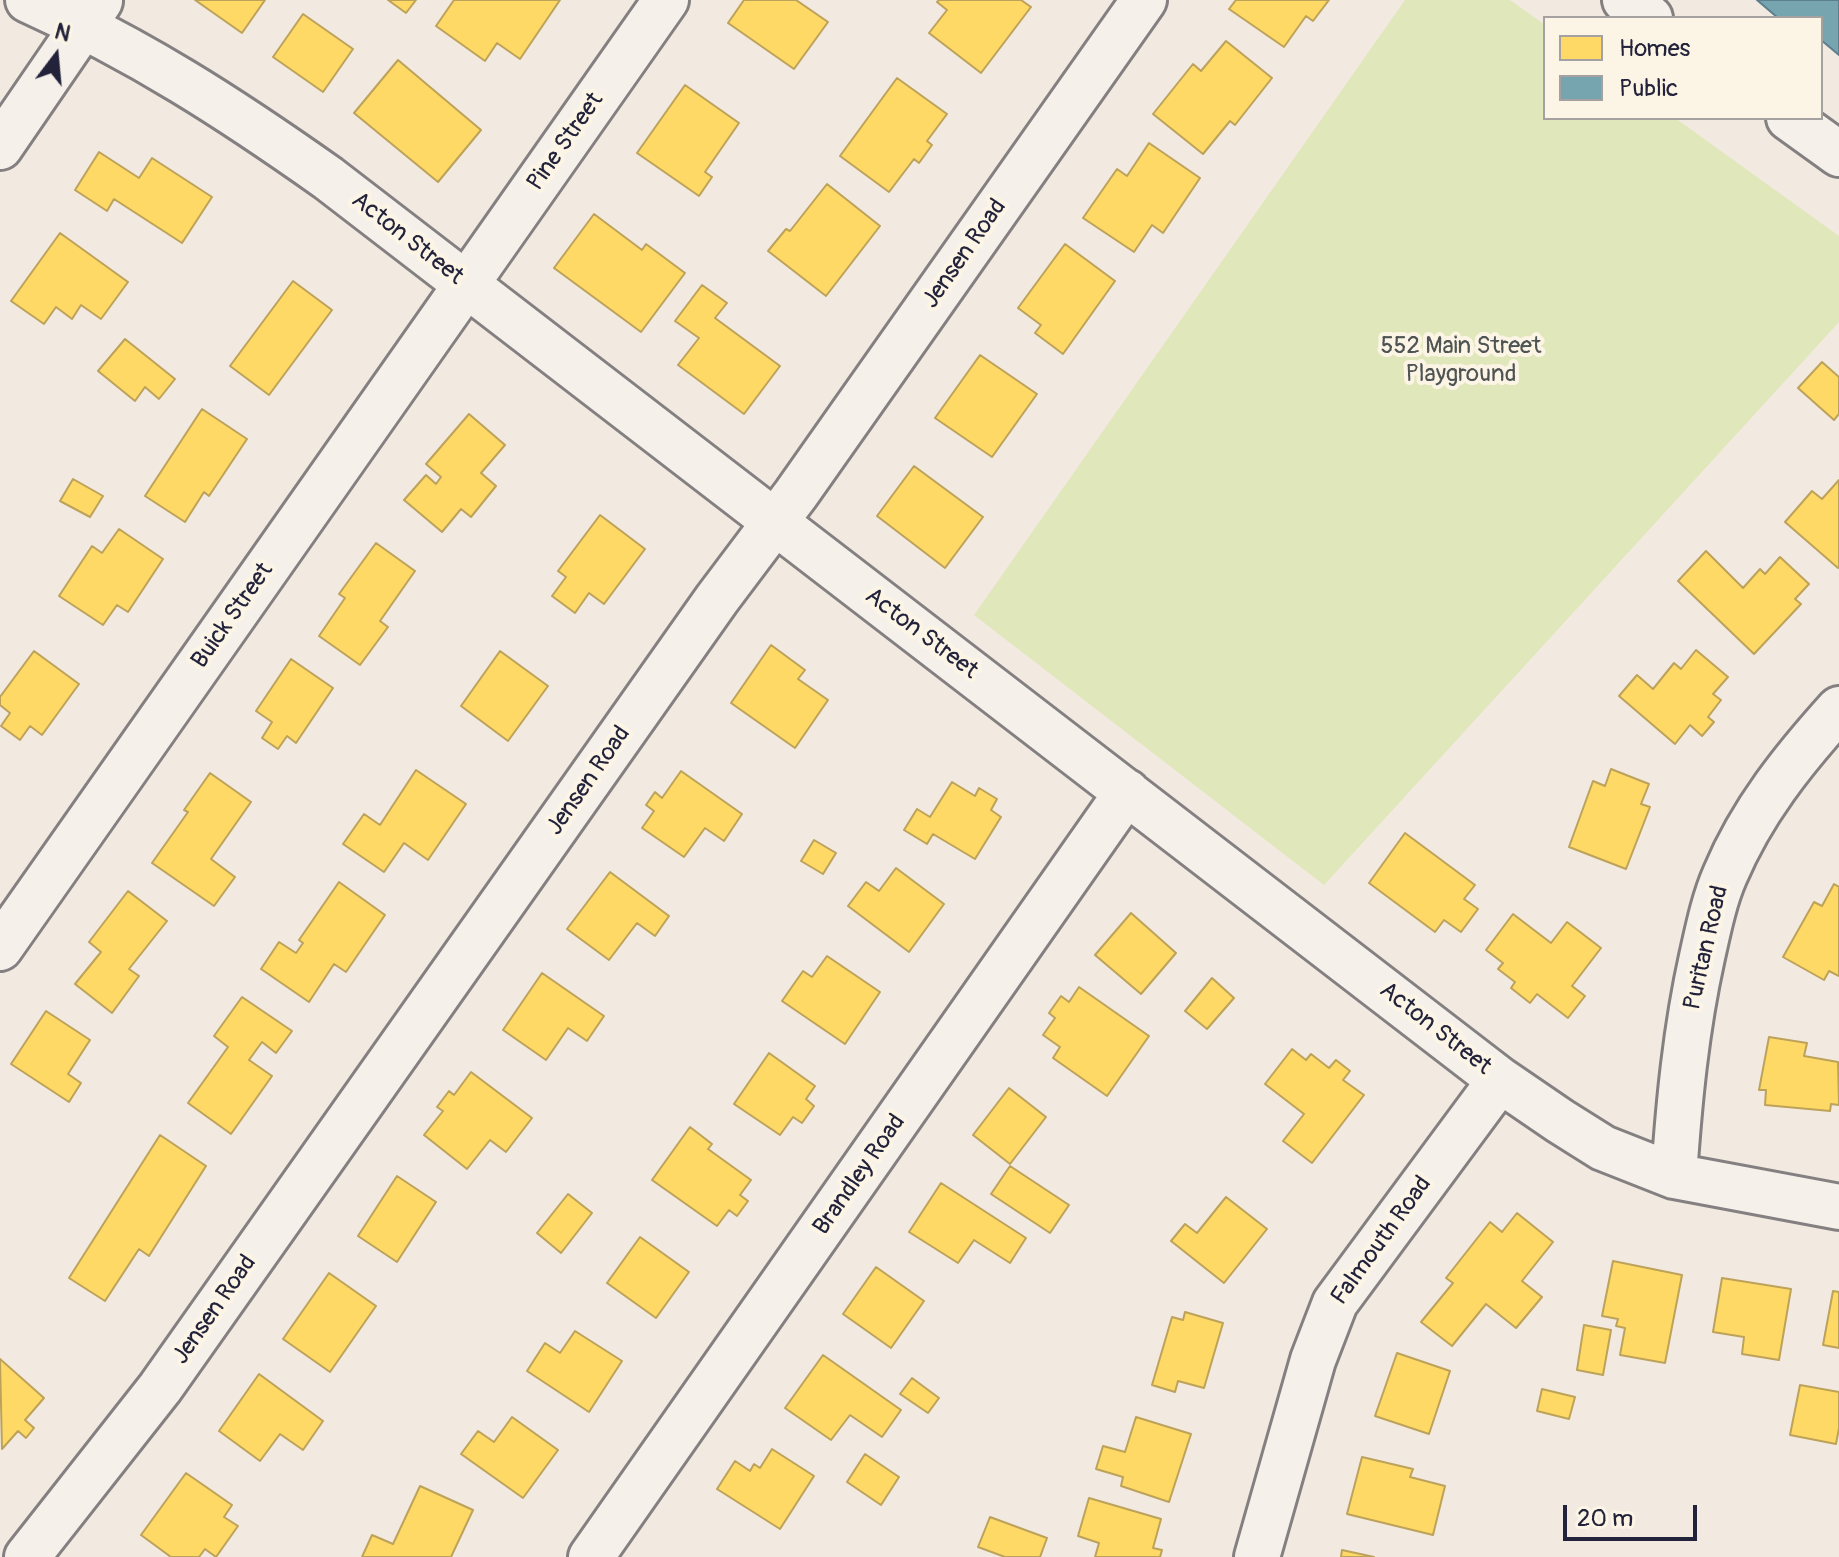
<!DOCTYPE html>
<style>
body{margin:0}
#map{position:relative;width:1839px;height:1557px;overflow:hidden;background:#f2e9e0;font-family:Pangolin,sans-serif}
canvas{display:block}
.legend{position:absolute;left:1543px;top:16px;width:280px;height:104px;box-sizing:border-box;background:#fcf5e5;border:2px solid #a5a1a1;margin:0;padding:10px 14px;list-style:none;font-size:24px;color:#22223b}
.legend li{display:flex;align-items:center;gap:16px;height:40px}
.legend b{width:40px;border:2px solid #a5a1a1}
.north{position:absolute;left:16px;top:16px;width:80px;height:80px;-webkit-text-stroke:6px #fcf5e5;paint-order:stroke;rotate:16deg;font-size:22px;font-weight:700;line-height:32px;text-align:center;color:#22223b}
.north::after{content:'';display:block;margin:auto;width:28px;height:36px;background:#22223b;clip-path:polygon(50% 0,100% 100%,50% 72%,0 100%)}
.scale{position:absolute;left:1563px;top:1505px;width:134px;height:36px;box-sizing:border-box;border:4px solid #22223b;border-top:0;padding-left:10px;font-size:24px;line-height:28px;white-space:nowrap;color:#22223b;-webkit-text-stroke:6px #fcf5e5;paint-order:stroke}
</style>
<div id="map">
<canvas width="1839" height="1557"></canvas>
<ul class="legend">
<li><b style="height:22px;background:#ffd966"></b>Homes</li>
<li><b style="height:22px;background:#76a5af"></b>Public</li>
</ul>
<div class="north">N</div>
<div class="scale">20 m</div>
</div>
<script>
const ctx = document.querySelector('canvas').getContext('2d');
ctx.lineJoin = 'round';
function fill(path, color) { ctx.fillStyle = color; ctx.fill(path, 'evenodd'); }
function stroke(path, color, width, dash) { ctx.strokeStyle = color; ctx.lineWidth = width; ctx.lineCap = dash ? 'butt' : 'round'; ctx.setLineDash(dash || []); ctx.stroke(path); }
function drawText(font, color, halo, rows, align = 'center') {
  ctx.font = font + ' Pangolin,sans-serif'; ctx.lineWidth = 8; ctx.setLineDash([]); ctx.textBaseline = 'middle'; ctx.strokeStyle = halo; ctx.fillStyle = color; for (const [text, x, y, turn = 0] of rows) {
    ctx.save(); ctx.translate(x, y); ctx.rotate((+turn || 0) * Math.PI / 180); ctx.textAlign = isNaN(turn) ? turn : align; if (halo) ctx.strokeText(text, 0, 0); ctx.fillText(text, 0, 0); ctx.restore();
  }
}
fill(new Path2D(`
 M1405 0H1510L1545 25V118H1675L1839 236V322L1324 885 974 615Z`), '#e0e7ba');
const homes = new Path2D(`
 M195 0H265L242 33Z
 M388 0H416L406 13Z
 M454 0H560L520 59 497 43 485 61 436 26Z
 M744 0H796L828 22 794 69 728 23Z
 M939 0H1021L1031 7 981 73 929 33 947 10 937 2Z
 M1236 0H1329L1313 21 1306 16 1284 47 1229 9Z
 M303 14 353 49 323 92 273 57Z
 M1226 41 1272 78 1235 125 1230 121 1203 154 1153 114 1193 64 1201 71Z
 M398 60 481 130 438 182 354 113Z
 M897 78 947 114 927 141 932 145 919 163 914 159 889 192 840 156Z
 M685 85 739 123 705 172 712 177 699 196 637 153Z
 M1149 143 1200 178 1163 233 1152 225 1134 252 1083 218 1117 169 1127 176Z
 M99 152 139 178 152 158 212 197 182 243 114 199 107 211 75 190Z
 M827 184 880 226 826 296 768 251 786 229 790 231Z
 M594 214 642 250 646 244 685 273 641 332 554 268Z
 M60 233 128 282 101 319 81 305 72 319 56 307 44 324 11 301Z
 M1065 244 1115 281 1063 354 1035 333 1041 325 1018 308Z
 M293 281 332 310 269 395 230 366Z
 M702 285 727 303 715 318 780 366 744 414 678 365 699 338 675 321Z
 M125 339 175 379 159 399 145 387 135 401 98 371Z
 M980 355 1037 394 992 457 935 418Z
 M1822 362 1839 377V414L1834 420 1798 388Z
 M202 409 247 439 209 496 204 492 185 522 145 496Z
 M469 414 505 445 481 473 496 486 471 517 461 509 442 532 404 500 426 475 436 484 441 477 426 464Z
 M914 466 983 517 945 568 877 516Z
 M73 479 103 496 90 517 60 501Z
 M1839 480V567L1838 568 1785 522 1812 491 1822 499Z
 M600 515 645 549 604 604 589 593 575 613 552 596 566 577 558 571Z
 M119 529 163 559 128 612 117 605 103 625 59 596 92 546 102 553Z
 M376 543 415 571 380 621 388 627 360 665 319 636 345 598 339 594Z
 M1706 551 1743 588 1760 569 1765 574 1780 557 1809 584 1795 599 1801 604 1754 654 1678 581Z
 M771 645 805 670 798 679 828 700 795 748 731 703Z
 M1696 650 1728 677 1713 694 1721 700 1708 717 1714 722 1702 736 1690 725 1675 744 1619 696 1637 675 1653 689 1674 663 1681 669Z
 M34 651 79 684 42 735 30 726 20 740 1 726 10 713 0 705V697Z
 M500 651 548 686 508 741 461 706Z
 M291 659 333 688 296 743 287 736 278 749 262 738 272 722 256 711Z
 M1611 769 1649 784 1641 804 1650 807 1626 869 1569 847 1593 781 1605 786Z
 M416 770 466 804 428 860 404 843 384 872 343 844 364 814 380 825Z
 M681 771 742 814 724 841 705 828 684 857 642 828 654 811 646 805 655 792 662 798Z
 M210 773 251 802 211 859 235 877 214 906 152 863 188 812 184 810Z
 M952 782 975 796 979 788 997 799 991 810 1001 817 975 859 933 834 927 844 904 830 917 809 930 817Z
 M1405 833 1475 885 1464 899 1478 909 1461 932 1444 920 1435 932 1369 883Z
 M814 840 836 853 823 874 801 861Z
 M896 868 944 904 909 952 848 906 866 882 879 891Z
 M610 872 669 916 655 936 637 923 609 960 567 929Z
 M339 882 385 915 346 972 334 964 309 1002 261 969 279 942 296 953 303 943 299 940Z
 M1834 884 1839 887V976L1829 971 1824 980 1783 957 1814 902 1822 906Z
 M128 891 167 921 129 969 139 976 112 1013 75 984 101 952 89 942Z
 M1131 913 1176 953 1141 994 1095 955Z
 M1513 914 1551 943 1567 922 1601 948 1572 986 1585 996 1568 1018 1537 994 1530 1003 1511 988 1515 982 1498 969 1503 963 1486 950Z
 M827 956 880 992 845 1044 782 1001 803 971 812 977Z
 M542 973 604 1016 587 1041 568 1028 546 1060 503 1030Z
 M1212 978 1234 998 1207 1029 1185 1011Z
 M1079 987 1149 1036 1107 1096 1053 1058 1060 1047 1043 1035 1055 1018 1049 1013 1061 996 1069 1002Z
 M242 997 292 1031 276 1053 262 1042 249 1060 272 1076 231 1134 188 1103 228 1047 214 1036Z
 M46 1011 90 1040 68 1074 81 1083 69 1102 11 1064Z
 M1769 1037 1807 1043 1804 1056 1838 1062 1839 1105 1831 1104 1830 1111 1765 1105 1766 1090H1759Z
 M1292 1049 1306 1060 1311 1054 1329 1068 1336 1060 1350 1071 1343 1080 1364 1095 1312 1163 1283 1141 1304 1114 1265 1084Z
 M769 1053 815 1086 806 1099 814 1106 802 1123 793 1117 780 1135 734 1104Z
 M471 1072 532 1118 506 1152 490 1140 467 1169 424 1135 443 1111 437 1107 449 1091 454 1095Z
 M1009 1088 1046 1117 1010 1164 973 1135Z
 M690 1127 712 1144 708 1149 751 1180 740 1195 748 1201 737 1216 729 1210 717 1226 652 1180Z
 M160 1135 206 1166 149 1256 139 1249 105 1301 69 1278Z
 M1010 1166 1069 1205 1050 1233 991 1194Z
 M397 1176 436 1202 397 1262 358 1236Z
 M941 1183 1026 1238 1010 1263 974 1240 958 1263 909 1232Z
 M568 1194 592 1213 561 1253 537 1233Z
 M1226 1197 1267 1229 1224 1283 1171 1241 1185 1224 1197 1233Z
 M1517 1213 1553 1242 1522 1281 1542 1297 1516 1328 1486 1304 1452 1346 1421 1322 1453 1283 1446 1278 1490 1222 1502 1232Z
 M640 1237 689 1272 656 1318 607 1283Z
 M1613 1261 1682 1275 1665 1363 1620 1355 1625 1328 1616 1326 1618 1319 1602 1316Z
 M876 1267 924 1301 891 1348 843 1314Z
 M329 1273 376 1306 330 1372 283 1339Z
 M1722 1278 1791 1289 1779 1360 1742 1354 1744 1337 1713 1332Z
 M1833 1291 1839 1292V1348L1823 1345Z
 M1185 1312 1223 1323 1204 1388 1178 1381 1175 1392 1152 1385 1172 1317 1183 1320Z
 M1584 1325 1611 1330 1603 1375 1577 1370Z
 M575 1331 622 1361 589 1412 527 1371 545 1343 560 1353Z
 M1397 1353 1450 1371 1429 1434 1375 1416Z
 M823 1355 901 1410 882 1437 850 1415 831 1440 785 1408Z
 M0 1359 44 1398 25 1420 34 1428 26 1438 18 1431 2 1449Z
 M259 1374 323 1421 303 1450 280 1434 260 1461 219 1431Z
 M912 1378 939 1398 928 1413 900 1394Z
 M1800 1385 1839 1392V1428L1836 1444 1790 1435Z
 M1542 1389 1575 1397 1569 1419 1537 1411Z
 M512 1417 558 1450 523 1498 461 1454 478 1431 494 1442Z
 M1136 1417 1191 1434 1169 1502 1121 1486 1123 1477 1096 1469 1103 1446 1125 1452Z
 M772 1449 814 1476 780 1529 717 1489 735 1461 750 1471 754 1464 760 1468Z
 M865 1454 899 1477 881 1505 847 1482Z
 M1362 1457 1413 1469 1410 1477 1445 1486 1433 1535 1347 1514Z
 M186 1473 232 1505 224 1517 238 1526 216 1557 205 1549 199 1557H171L141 1535Z
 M420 1486 473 1510 451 1557H362L372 1535 393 1544Z
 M1089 1498 1161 1519 1153 1548 1162 1550 1160 1557H1095L1099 1543 1078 1536Z
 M990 1517 1047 1538 1040 1557H1005L978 1547Z
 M1342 1550 1374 1557H1341Z`);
fill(homes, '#ffd966');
stroke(homes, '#bda259', 2);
const public = new Path2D(`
 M1757 0H1839V55L1821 40V18H1778Z`);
fill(public, '#76a5af');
stroke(public, '#5d7e8c', 2);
const minor = new Path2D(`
 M28 0C139 50 229 108 328 178L1500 1080 1560 1121 1603 1148 1674 1176 1839 1207
 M1625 0 1650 18
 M1789 118 1839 154
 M0 147 100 1
 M0 948 666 0
 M1674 1176C1679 1102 1686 1029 1702 957 1708 930 1714 900 1725 875 1752 811 1793 760 1839 709
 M27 1557 160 1388 717 599 796 494 1144 0
 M591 1557 1127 792
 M1257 1557 1313 1360 1335 1303 1500 1080`);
stroke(minor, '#848081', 50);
stroke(minor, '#f5f1ea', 44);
drawText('24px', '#22223b', '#fcf5e5', [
 ["Pine Street",566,142,-55],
 ["Acton Street",407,239,38],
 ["Jensen Road",965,254,-55],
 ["Buick Street",233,616,-55],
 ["Acton Street",921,634,37],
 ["Jensen Road",589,781,-55],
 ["Puritan Road",1707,948,-77],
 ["Acton Street",1435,1029,38],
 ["Brandley Road",860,1175,-55],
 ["Falmouth Road",1382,1241,-54],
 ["Jensen Road",215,1310,-55]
]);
drawText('24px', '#4e5353', '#fcf5e5', [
 ["552 Main Street",1461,347],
 ["Playground",1461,375]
]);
</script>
